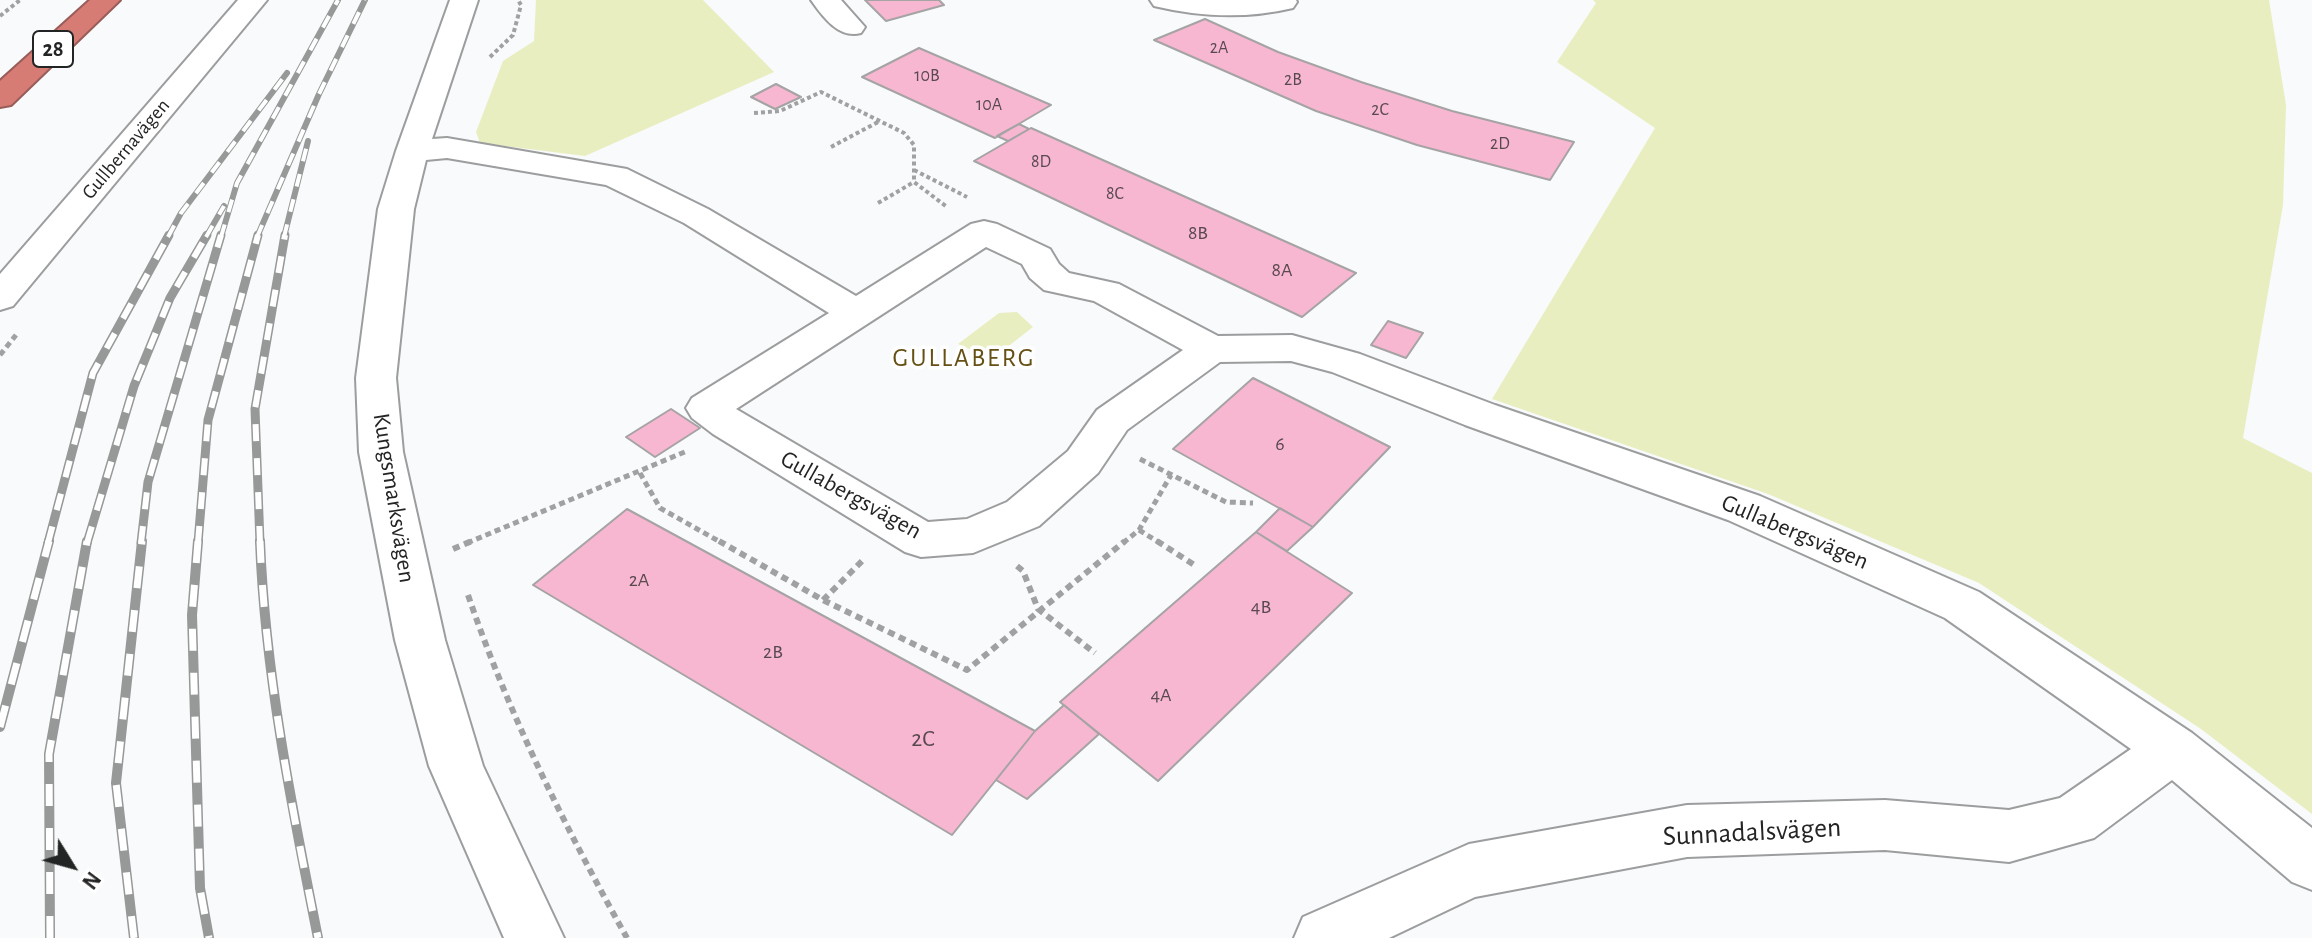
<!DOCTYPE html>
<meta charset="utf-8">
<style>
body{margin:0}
#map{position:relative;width:2312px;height:938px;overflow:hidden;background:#f9fafb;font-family:"Alegreya Sans",sans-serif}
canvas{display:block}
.north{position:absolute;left:32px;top:826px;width:80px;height:80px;-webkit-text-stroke:6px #fff;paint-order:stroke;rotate:127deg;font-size:22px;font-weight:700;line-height:32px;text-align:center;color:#232424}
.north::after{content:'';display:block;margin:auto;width:28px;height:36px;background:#232424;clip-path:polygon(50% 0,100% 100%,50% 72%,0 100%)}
</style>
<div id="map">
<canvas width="2312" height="938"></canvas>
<div class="north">N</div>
</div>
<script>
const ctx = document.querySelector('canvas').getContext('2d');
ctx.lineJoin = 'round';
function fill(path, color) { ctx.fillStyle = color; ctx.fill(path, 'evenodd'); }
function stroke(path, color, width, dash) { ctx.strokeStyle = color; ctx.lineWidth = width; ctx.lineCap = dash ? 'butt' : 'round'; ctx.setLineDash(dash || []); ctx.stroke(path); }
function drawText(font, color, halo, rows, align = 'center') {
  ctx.font = font + ' "Alegreya Sans",sans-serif'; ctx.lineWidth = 7; ctx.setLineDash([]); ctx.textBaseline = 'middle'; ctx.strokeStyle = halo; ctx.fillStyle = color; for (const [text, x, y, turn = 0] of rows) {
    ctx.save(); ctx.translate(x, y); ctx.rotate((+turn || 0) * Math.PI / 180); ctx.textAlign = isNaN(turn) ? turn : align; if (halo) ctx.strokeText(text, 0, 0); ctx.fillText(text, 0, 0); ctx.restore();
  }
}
fill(new Path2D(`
 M536 0H703L774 72 585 156 480 143 476 132 503 61 534 41Z
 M1593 0H2269L2286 105 2283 205 2243 438 2312 473V814L2201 729 1979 583 1768 494 1492 399 1655 128 1557 62 1596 3Z
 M1017 312 1033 327 992 359 958 344 999 313Z`), '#e9eec0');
const building = new Path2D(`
 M865 0H939L944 5 886 21Z
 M1205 19 1278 52 1361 82 1452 111 1574 142 1550 180 1417 145 1316 111 1154 40Z
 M919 48 1051 105 995 138 862 77Z
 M776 84 801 97 775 109 751 97Z
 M1019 124 1029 129 1008 141 997 136Z
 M1031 128 1356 273 1302 317 974 161Z
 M1388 321 1423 333 1406 358 1371 345Z
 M1253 378 1390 447 1313 527 1173 449Z
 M671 409 700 428 655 457 626 437Z
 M1280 508 1313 527 1287 551 1256 532Z
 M627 509 1035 731 952 835 533 585Z
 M1256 532 1352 593 1158 781 1060 702Z
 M1064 705 1099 734 1027 799 996 780 1035 731Z`);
fill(building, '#f8b7d1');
stroke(building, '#a5a3a4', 2);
const minor = new Path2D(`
 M238 0H267L13 306 0 310V274Z
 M450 0H478L432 139 447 138 627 169 708 209 856 296 971 224 984 221 997 224 1050 249 1059 264 1069 273 1119 284 1218 336 1292 335 1360 354 1495 405 1760 496 1979 592 2192 733 2312 828V890L2292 882 2172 780 2094 838 2009 862 1885 850 1687 857 1475 897 1389 938H1294L1303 917 1469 844 1687 805 1885 800 2009 810 2060 798 2131 749 1945 618 1728 520 1465 425 1332 372 1291 361 1220 362 1127 430 1098 473 1039 526 973 553 921 557 905 552 713 434 692 418 686 408 692 398 829 313 684 223 606 185 447 158 426 160 414 209 396 378 403 452 445 640 483 766 564 938H504L429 766 395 640 359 452 356 378 378 209 396 151ZM986 247 1022 264 1030 278 1044 290 1094 301 1183 350 1097 410 1068 451 1007 502 967 519 928 522 736 409Z
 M811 0H841L865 27 861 33C839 39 823 17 811 0Z
 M1150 0H1296L1297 2 1293 8C1247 19 1200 17 1154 6Z`);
const highway = new Path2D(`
 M90 0H120L11 105 0 107V81Z`);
stroke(minor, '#9c9d9e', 4);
stroke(highway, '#985d59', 4);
stroke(new Path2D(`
 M0 16 20 0
 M490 57 513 35 521 5 518 0
 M754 113 780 111 821 92 904 133 914 145V182L947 207
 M831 147 878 122
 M914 170 967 197
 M878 203 914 182`), '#a0a1a2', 4, [4, 3]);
stroke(new Path2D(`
 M0 355 16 335
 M1140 459 1226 502 1253 503
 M640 473 660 508 722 543
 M1139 530 1160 543
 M467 543 687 451
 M1123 543 1139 530 1171 475`), '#a0a1a2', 5, [6, 4]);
stroke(new Path2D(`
 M719 541 823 600 967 670 1125 541
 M1157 541 1196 566
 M453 549 472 541
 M1017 566 1023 571 1038 609 1095 653
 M468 595C509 715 565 827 627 938
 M823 600 865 558`), '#a0a1a2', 6, [7, 5]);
fill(minor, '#fff');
fill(highway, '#d77b75');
const railFar2 = new Path2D(`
 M168 237 181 213 287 73
 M206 237 224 206
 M221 237 237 183 338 0
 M257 237 319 94 365 0
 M284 237 308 141`);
const railFar1 = new Path2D(`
 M48 543 93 373 169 235
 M87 543 134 386 170 298 207 235
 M141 543 148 482 221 235
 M198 543 208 420 258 235
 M260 543 255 409 285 235`);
const rail = new Path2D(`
 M198 541 192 615 200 888 209 938
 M260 541C265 674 292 808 318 938
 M0 727 49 541
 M50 938 49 754 87 541
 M134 938 116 783 142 541`);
stroke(railFar2, '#979898', 6);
stroke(railFar1, '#979898', 9);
stroke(rail, '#979898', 10);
stroke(railFar2, '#fff', 4, [13]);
stroke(railFar1, '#fff', 6, [17]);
stroke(rail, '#fff', 7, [22]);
drawText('18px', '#58494f', null, [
 ["2A",1219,48],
 ["10B",927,76],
 ["2B",1293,80],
 ["10A",989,105],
 ["2C",1380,110],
 ["2D",1500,144],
 ["8D",1041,162],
 ["8C",1115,194]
]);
drawText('20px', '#232424', '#fff', [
 ["Gullbernavägen",126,149,-50]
]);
drawText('20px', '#58494f', null, [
 ["8B",1198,233],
 ["8A",1282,270],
 ["6",1280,444],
 ["2A",639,580],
 ["4B",1261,607],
 ["2B",773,652],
 ["4A",1161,695]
]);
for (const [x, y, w] of [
 [53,49,40]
]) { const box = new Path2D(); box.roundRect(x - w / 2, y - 18, w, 36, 6); ctx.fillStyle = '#fff'; ctx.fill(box); stroke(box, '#232424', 2); }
drawText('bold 22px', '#232424', null, [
 ["28",53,49]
]);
drawText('24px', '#232424', '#fff', [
 ["Gullabergsvägen",851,495,29],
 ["Kungsmarksvägen",394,498,81],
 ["Gullabergsvägen",1795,532,23]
]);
drawText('24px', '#58494f', null, [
 ["2C",923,739]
]);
ctx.letterSpacing = '2px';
drawText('26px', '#655015', '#fff', [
 ["GULLABERG",964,358]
]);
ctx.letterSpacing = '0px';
drawText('28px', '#232424', '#fff', [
 ["Sunnadalsvägen",1752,832,-3]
]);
</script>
